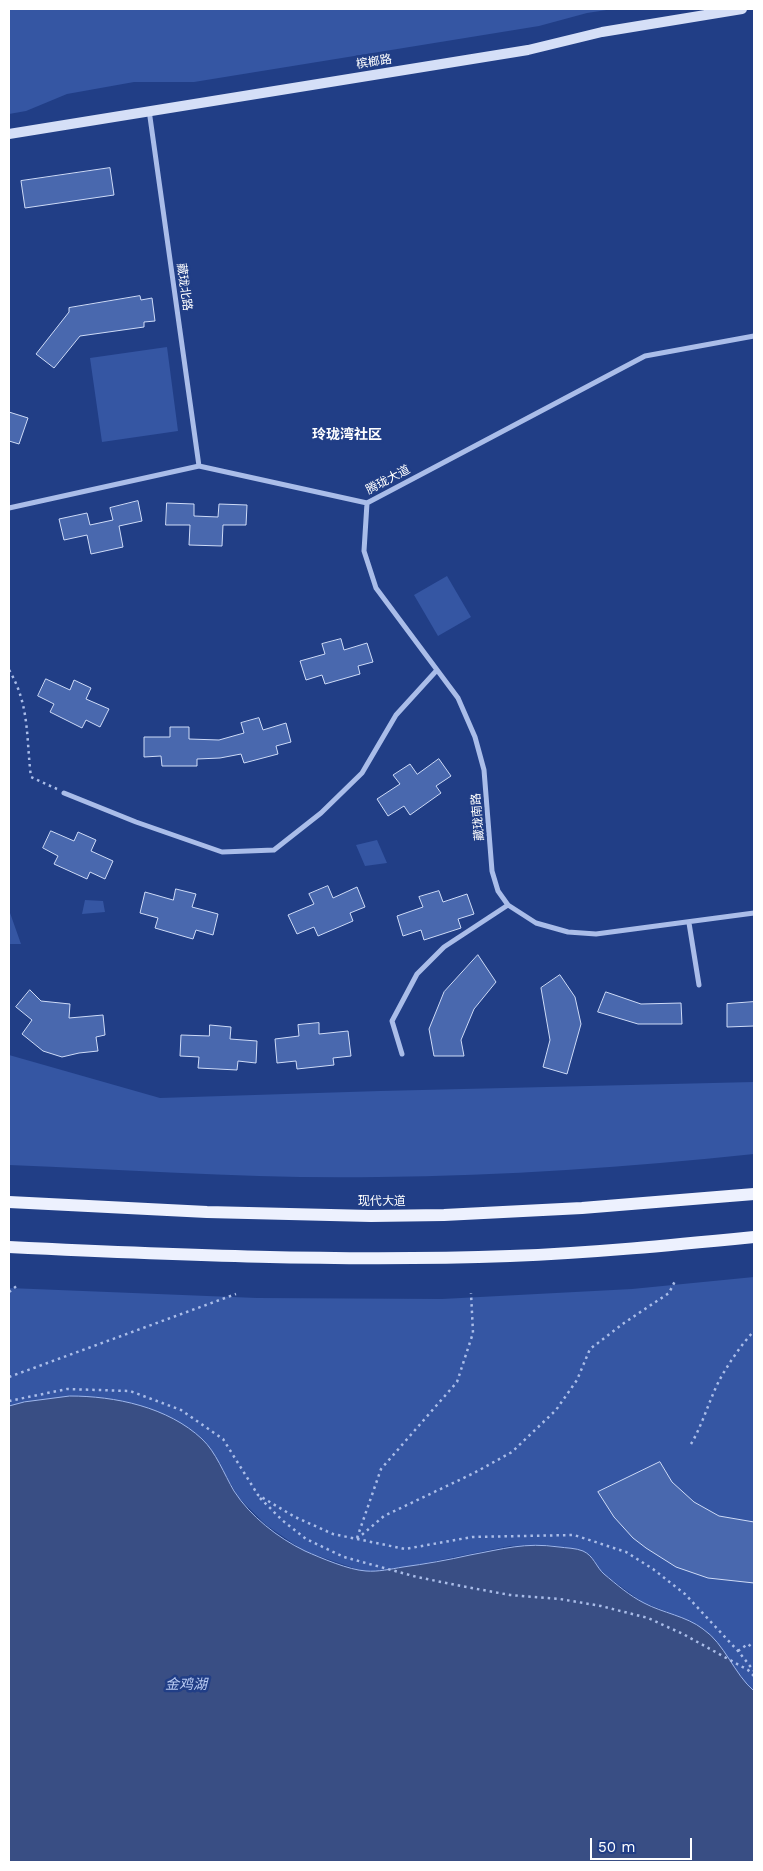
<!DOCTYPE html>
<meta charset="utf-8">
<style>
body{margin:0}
#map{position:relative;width:763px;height:1871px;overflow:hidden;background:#213e86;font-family:"Work Sans",sans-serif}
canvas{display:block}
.frame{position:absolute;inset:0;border:10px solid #fff;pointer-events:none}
.scale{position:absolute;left:590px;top:1838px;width:102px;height:22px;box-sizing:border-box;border:2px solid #fff;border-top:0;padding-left:6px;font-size:15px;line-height:18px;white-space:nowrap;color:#fff;-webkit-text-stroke:4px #213e86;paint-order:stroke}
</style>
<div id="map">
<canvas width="763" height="1871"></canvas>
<div class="frame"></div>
<div class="scale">50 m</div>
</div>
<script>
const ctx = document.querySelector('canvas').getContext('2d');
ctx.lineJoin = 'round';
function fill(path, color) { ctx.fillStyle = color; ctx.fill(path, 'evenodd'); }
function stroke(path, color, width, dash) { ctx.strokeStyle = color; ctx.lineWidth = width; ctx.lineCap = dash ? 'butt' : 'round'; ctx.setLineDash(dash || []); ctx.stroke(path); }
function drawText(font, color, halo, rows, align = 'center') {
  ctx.font = font + ' "Work Sans","Noto Sans SC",sans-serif'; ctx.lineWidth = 5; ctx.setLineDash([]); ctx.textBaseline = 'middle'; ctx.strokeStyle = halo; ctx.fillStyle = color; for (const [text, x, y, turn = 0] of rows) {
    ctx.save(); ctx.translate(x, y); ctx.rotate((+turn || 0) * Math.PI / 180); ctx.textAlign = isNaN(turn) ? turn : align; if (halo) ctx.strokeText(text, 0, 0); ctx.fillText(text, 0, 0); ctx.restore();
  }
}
fill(new Path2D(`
 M9 9H613L587 13 539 26 194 82H134L67 94 26 111 9 114Z
 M167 347 178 431 102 442 90 358Z
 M447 576 471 617 438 636 414 595Z
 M377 840 387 863 365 866 356 845Z
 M85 900 103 901 105 912 82 914Z
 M9 910 21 944H9Z
 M9 1055 160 1098 380 1091 754 1082V1154C629 1167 504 1176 378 1177 255 1179 132 1170 9 1165Z
 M754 1277V1691L746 1684 715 1640 704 1629 683 1618 642 1602 601 1572 594 1560 582 1551 549 1545 510 1546 411 1566 373 1572 359 1570 304 1551 266 1525 239 1498 209 1447 202 1439 159 1413 130 1403 83 1396 47 1399 9 1406V1288L257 1298 442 1299 632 1289Z`), '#3556a3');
const water = new Path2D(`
 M70 1396C115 1396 168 1407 202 1439 216 1452 224 1474 234 1491 250 1516 278 1538 305 1551 321 1558 349 1570 366 1571 378 1572 391 1569 403 1567 425 1564 448 1560 470 1555 503 1549 525 1542 559 1547 566 1548 576 1548 583 1551 594 1556 596 1567 604 1574 616 1584 630 1596 644 1603 663 1613 686 1616 703 1629 725 1644 734 1674 754 1691V1862H9V1406L24 1402Z`);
fill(water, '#394e84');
stroke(water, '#9eb6eb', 1);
const building = new Path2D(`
 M110 168 114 195 25 208 21 181Z
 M140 296 141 300 152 298 155 321 144 322V327L80 336 54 368 36 354 69 312V308Z
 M9 412 28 418 19 444 9 441Z
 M138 501 142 521 119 526 123 547 91 554 87 535 64 540 59 519 87 513 90 525 113 520 110 508Z
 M167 503 194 504V516L218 517 219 504 247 505 246 525H223L222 546 189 545 190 525H166Z
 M341 639 344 650 367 643 373 662 358 666 360 674 325 684 322 675 306 680 300 661 325 654 322 644Z
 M46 679 70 690 74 680 91 688 86 699 109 709 100 727 86 720 82 728 50 712 54 704 38 696Z
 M259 718 263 730 286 723 291 742 276 746 278 754 244 763 241 754 220 758 197 759V766H162L161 756 144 757V737H170V727H189V739L219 740 244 733 241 723Z
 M439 759 451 776 436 786 441 793 410 815 404 806 388 816 377 799 400 784 393 775 410 764 417 774Z
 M51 831 74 841 78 832 96 840 91 851 113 861 105 879 90 872 87 879 54 864 58 856 43 848Z
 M328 886 333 898 357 887 365 907 350 913 353 921 318 936 314 927 297 934 288 915 314 904 309 894Z
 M176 889 196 894 192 907 218 914 213 935 196 930 193 939 155 928 158 918 140 913 145 892 173 900Z
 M439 891 443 902 467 894 474 914 458 919 461 928 424 940 421 930 403 936 397 916 423 907 419 897Z
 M478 955 496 982 474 1009 461 1040 464 1056H434L429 1029 444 992Z
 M560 975 575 997 581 1024 567 1074 543 1067 550 1040 541 988Z
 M30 990 41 1001 70 1004 69 1018 103 1015 105 1035 96 1037 98 1051 79 1053 62 1057 43 1051 22 1034 32 1020 16 1007Z
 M606 992 641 1004 681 1003 682 1024H638L598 1012Z
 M754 1002V1026L727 1027V1004Z
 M319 1023V1034L348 1031 351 1056 333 1058 334 1065 297 1069 296 1061 277 1063 275 1039 299 1036 298 1025Z
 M210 1025 231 1027 230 1039 257 1041 256 1063 238 1061 237 1070 198 1068 199 1057 180 1056 181 1035 209 1036Z
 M660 1462 672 1482 694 1502 719 1516 754 1522V1583L708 1578 676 1567 646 1548 633 1538 614 1517 598 1492Z`);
fill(building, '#4968ae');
stroke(building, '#cedbf7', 1);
stroke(new Path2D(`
 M9 670C30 705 26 738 31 777L57 789
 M9 1292 19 1284
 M9 1377 236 1294
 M9 1401 67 1389 130 1391 181 1410 223 1439 258 1495 295 1517 333 1534 405 1549 472 1537 574 1535 626 1552 653 1569 685 1594 738 1651 754 1671
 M691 1444C703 1424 709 1400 720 1379 729 1363 741 1345 754 1331
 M260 1498 282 1520 306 1539 344 1557 417 1577 461 1586 510 1595 560 1599 601 1606 648 1618 683 1634 748 1670 754 1676
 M357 1538 381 1469 457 1382 473 1333 471 1293
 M357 1539 384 1516 474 1473 512 1452 556 1410 577 1380 590 1349 624 1323 669 1293 675 1281
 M738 1651 748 1644 754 1649`), '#aabde9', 2.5, [2.5, 4]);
stroke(new Path2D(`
 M149 110 199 466
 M367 503 364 551 376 588 458 698 475 737 484 770 492 871 498 891 508 905 536 923 568 932 596 934 754 913
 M9 508 199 466 367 503 645 356 754 336
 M64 793 136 822 222 852 274 850 321 813 362 773 396 715 437 670
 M689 923 699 985
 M402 1054 392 1021 417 974 444 947 508 905`), '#aabde9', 5);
stroke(new Path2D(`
 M9 134 528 50 602 32 742 9`), '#d5dff7', 10);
stroke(new Path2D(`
 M9 1202 207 1212 371 1216 444 1215 582 1208 754 1194
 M9 1247C176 1255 343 1262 510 1256 592 1253 673 1245 754 1237`), '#edf1fe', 12);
drawText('12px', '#fff', '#213e86', [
 ["槟榔路",374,62,-9],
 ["藏珑北路",184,287,82],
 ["腾珑大道",388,480,-28],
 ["藏珑南路",478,817,-95],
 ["现代大道",382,1201]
]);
drawText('bold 14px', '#fff', '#213e86', [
 ["玲珑湾社区",347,435]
]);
drawText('italic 14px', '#b6c8f1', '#213e86', [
 ["金鸡湖",186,1685]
]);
</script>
